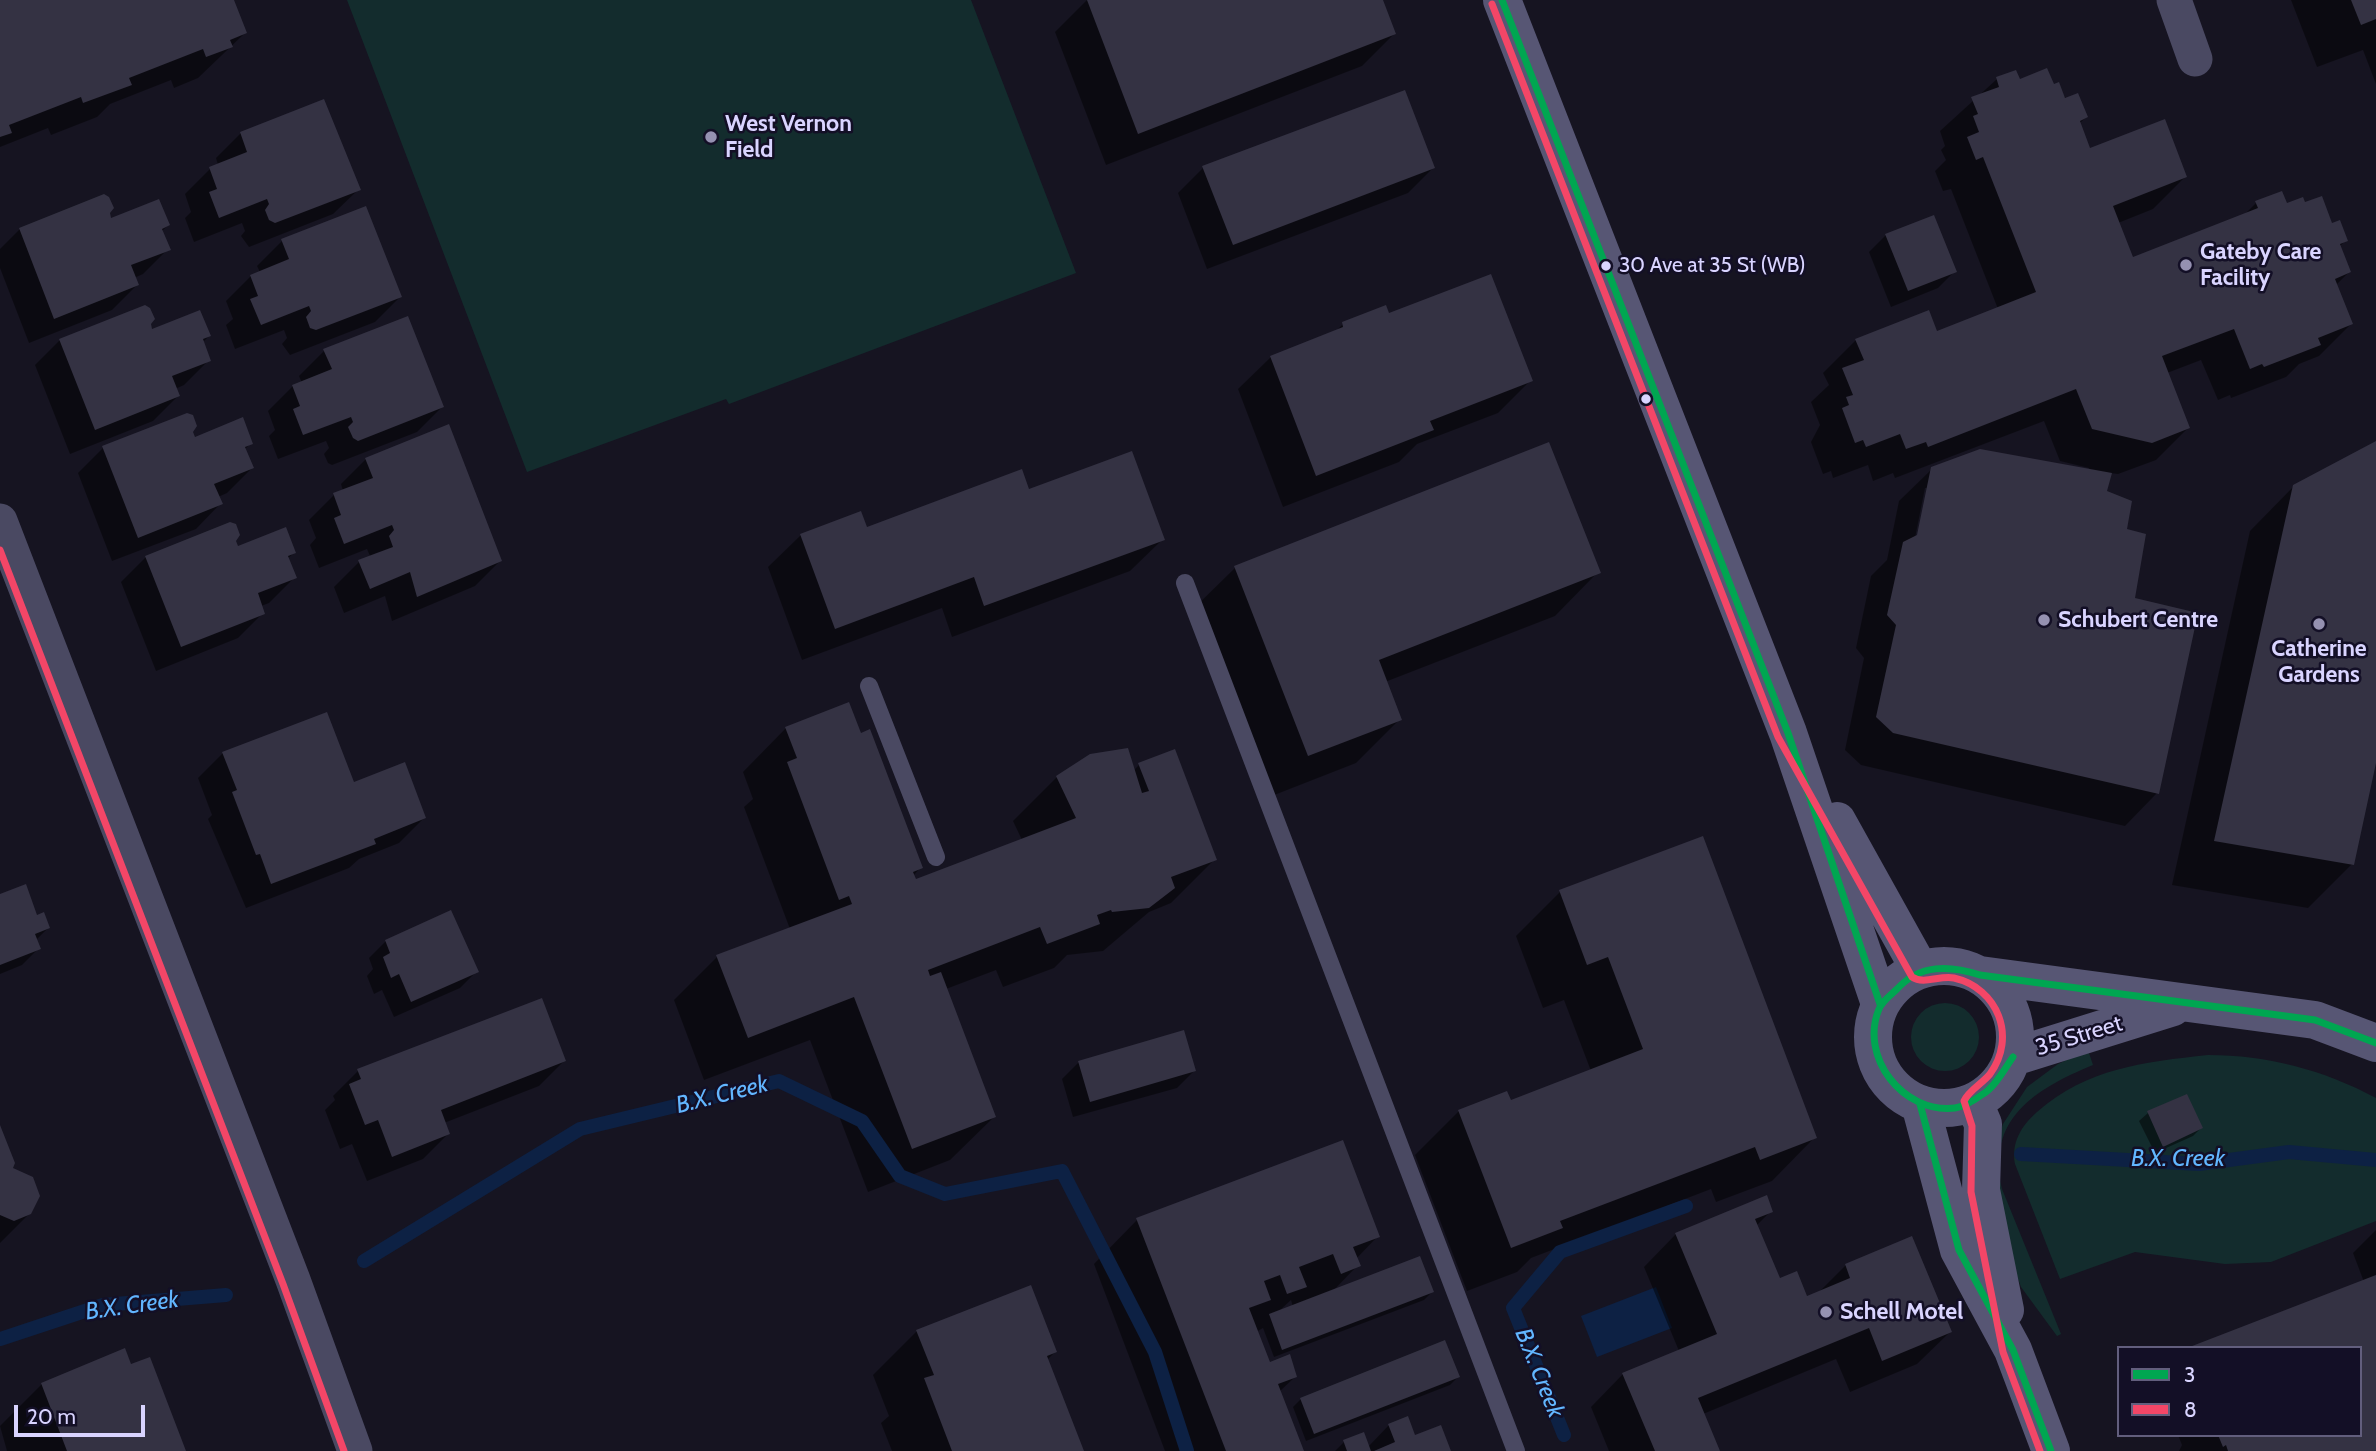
<!DOCTYPE html>
<style>
body{margin:0}
#map{position:relative;width:2376px;height:1451px;overflow:hidden;background:#161421;font-family:Cabin,sans-serif}
canvas{display:block}
.legend{position:absolute;left:2117px;top:1346px;width:245px;height:91px;box-sizing:border-box;background:#130f26;border:2px solid #625e7d;margin:0;padding:9px 12px;list-style:none;font-size:21px;color:#d9d4ff}
.legend li{display:flex;align-items:center;gap:14px;height:35px}
.legend b{width:35px;border:2px solid #625e7d}
.scale{position:absolute;left:14px;top:1405px;width:131px;height:32px;box-sizing:border-box;border:4px solid #d9d4ff;border-top:0;padding-left:9px;font-size:21px;line-height:24px;white-space:nowrap;color:#d9d4ff;-webkit-text-stroke:5px #130f26;paint-order:stroke}
</style>
<div id="map">
<canvas width="2376" height="1451"></canvas>
<ul class="legend">
<li><b style="height:9px;background:#00a651"></b>3</li>
<li><b style="height:9px;background:#f34667"></b>8</li>
</ul>
<div class="scale">20 m</div>
</div>
<script>
const ctx = document.querySelector('canvas').getContext('2d');
ctx.lineJoin = 'round';
function fill(path, color) { ctx.fillStyle = color; ctx.fill(path, 'evenodd'); }
function stroke(path, color, width, dash) { ctx.strokeStyle = color; ctx.lineWidth = width; ctx.lineCap = dash ? 'butt' : 'round'; ctx.setLineDash(dash || []); ctx.stroke(path); }
function drawText(font, color, halo, rows, align = 'center') {
  ctx.font = font + ' Cabin,sans-serif'; ctx.lineWidth = 5; ctx.setLineDash([]); ctx.textBaseline = 'middle'; ctx.strokeStyle = halo; ctx.fillStyle = color; for (const [text, x, y, turn = 0] of rows) {
    ctx.save(); ctx.translate(x, y); ctx.rotate((+turn || 0) * Math.PI / 180); ctx.textAlign = isNaN(turn) ? turn : align; if (halo) ctx.strokeText(text, 0, 0); ctx.fillText(text, 0, 0); ctx.restore();
  }
}
fill(new Path2D(`
 M347 0H971L1076 273 729 404 726 399 527 472Z
 M1911 1037a34 34 0 1 1 68 0a34 34 0 1 1-68 0Z
 M2088 1050 2093 1065C2035 1089 1986 1119 2002 1189L2061 1334 2057 1336 2021 1287 2004 1240 1994 1148 2003 1124 2027 1087 2058 1064Z
 M2208 1055C2267 1055 2324 1070 2376 1098V1221L2271 1262 2225 1264 2135 1252 2060 1279 2015 1164C2011 1143 2021 1126 2037 1112 2087 1068 2144 1062 2208 1055Z`), '#132c2d');
fill(new Path2D(`
 M1656 1287 1672 1328 1597 1357 1581 1316Z`), '#0d2144');
fill(new Path2D(`
 M0 0H233L245 33 198 78 174 88 171 80 110 104 97 117 51 135 48 128 0 147Z
 M1087 0H1381L1394 34 1362 66 1106 165 1055 32Z
 M2291 0H2376V84L2363 50 2317 67Z
 M1997 79 2053 86 2086 117 2079 124 2089 150 2185 177 2153 209 2118 223 2132 259 2243 216 2256 203 2281 193 2286 205 2331 226 2346 240 2339 247 2349 272 2335 286 2351 324 2319 356 2299 364 2286 377 2231 398 2230 395 2218 400 2201 360 2167 373 2188 428 2156 460 2118 474 2110 473 2105 492 2125 530 2157 793 2125 826 1861 765 1845 750 1864 658 1856 648 1871 576 1887 560 1899 501 1932 469 2088 471 2089 468 2060 461 2044 421 1895 478 1893 473 1873 481 1868 465 1833 478 1831 471 1823 474 1811 442 1820 425 1811 402 1829 385 1823 373 1856 340 1936 333 1998 309 1951 189 1943 191 1935 171 1946 160 1941 150 1945 146 1940 131ZM1925 488H1928L1917 544 1914 543Z
 M241 133 359 189 333 214 249 247 241 236 245 231 242 223 194 242 185 218 191 212 185 194 210 169 218 165 216 158Z
 M1203 168H1433L1408 193 1207 269 1178 193Z
 M108 213 110 220 168 225 161 232 168 249 143 274 134 278 137 285 112 310 29 343 0 268V249L20 229Z
 M1886 235 1955 271 1938 288 1891 307 1869 252Z
 M282 241 400 297 375 322 290 355 282 344 287 338 284 330 235 349 226 325 233 319 226 301 251 276 260 272 257 266Z
 M1388 316 1530 381 1498 413 1417 444 1399 462 1283 507 1238 389 1271 357 1334 333 1343 324Z
 M149 324 151 331 209 336 202 343 209 360 184 385 175 389 178 396 153 421 70 454 35 365 60 340Z
 M324 351 442 407 417 432 332 465 328 463 324 454 329 448 326 441 278 459 269 436 275 430 268 411 293 386 302 383 299 376Z
 M194 439 251 443 244 450 252 468 227 493 218 497 221 503 196 529 112 561 78 473 103 448Z
 M2376 443V755L2352 864 2308 908 2172 885 2250 531 2294 486Z
 M366 459 500 561 475 586 392 621 385 596 344 613 334 587 359 562 370 556 367 549 319 568 310 545 316 538 309 520 334 495 343 491 341 484Z
 M1027 491 1163 539 1130 571 952 637 942 608 802 660 768 567 801 535 866 529Z
 M237 548 294 553 287 559 294 578 269 603 261 606 263 613 238 638 156 671 121 582 146 557Z
 M1235 568 1598 572 1555 616 1385 682 1400 719 1356 763 1264 799 1191 611Z
 M786 728 921 867 913 876 915 881 1022 840 1013 821 1057 777 1133 771 1139 765 1215 859 1171 903 1149 912 1103 951 1067 955 1054 968 1003 987 996 970 946 989 994 1117 950 1160 868 1192 810 1040 704 1080 674 1000 717 957 790 929 744 807 753 799 743 772Z
 M223 753 353 784 424 818 399 843 359 859 349 868 246 908 208 819 212 815 198 778Z
 M1560 892 1815 1137 1772 1181 1716 1202 1711 1189 1531 1258 1517 1272 1467 1291 1415 1155 1459 1111 1510 1102 1591 1071 1564 1000 1543 1008 1516 936Z
 M0 896 36 917 48 928 36 940 39 948 22 965 0 974Z
 M386 941 477 971 460 988 394 1017 382 990 374 994 367 976 373 969 369 958Z
 M564 1061 539 1086 444 1123 448 1134 423 1159 367 1181 352 1144 340 1149 325 1110 335 1100 333 1096 358 1071Z
 M1079 1062 1194 1071 1177 1088 1073 1117 1062 1079Z
 M2186 1097 2201 1128 2193 1136 2155 1153 2139 1121 2148 1113Z
 M0 1129 11 1169 30 1213 0 1243Z
 M1771 1211 1756 1226 1779 1281 1806 1298 1818 1293 1846 1265 1950 1332 1917 1364 1850 1392 1836 1359 1703 1414 1718 1451H1609L1591 1407 1623 1374 1679 1351 1644 1267 1676 1234Z
 M1137 1220 1378 1236 1356 1259 1358 1265 1332 1292H1432L1424 1300 1274 1357 1263 1328 1256 1332 1269 1364 1295 1377 1279 1392 1302 1451H1165L1094 1264ZM1291 1300 1293 1307 1278 1312Z
 M2376 1230V1451H2179L2182 1445 2178 1435H2360L2364 1282 2353 1253Z
 M917 1331 1055 1352 1047 1360 1082 1451H892L881 1423 889 1416 873 1375Z
 M130 1366 184 1451H7L0 1426 42 1384Z
 M1458 1377 1450 1385 1306 1441 1293 1407 1301 1399Z
 M1389 1425 1414 1437 1449 1451H1335L1344 1442 1368 1447Z`), '#0007');
stroke(new Path2D(`
 M2021 1154 2199 1164 2289 1152 2376 1160
 M364 1261 580 1129 779 1081 862 1121 900 1176 945 1194 1062 1171 1155 1352 1187 1451
 M0 1339 103 1305 226 1295
 M1564 1435 1513 1308 1560 1252 1686 1206`), '#0d2144', 14);
fill(new Path2D(`
 M0 0H234L247 33 230 40 233 47 206 57 203 49 129 78 132 85 83 103 81 97 9 125 12 133 0 137Z
 M1087 0H1383L1396 34 1138 134Z
 M2351 0H2376V19L2361 25Z
 M2047 68 2054 84 2059 82 2065 98 2078 93 2088 117 2080 121 2090 148 2165 119 2187 177 2113 206 2133 257 2258 208 2255 201 2282 191 2287 203 2303 197 2305 202 2322 196 2332 223 2340 220 2348 241 2340 244 2351 272 2335 279 2353 324 2318 338 2321 345 2264 367 2262 364 2250 369 2234 329 2162 356 2190 428 2152 443 2092 429 2076 389 1928 447 1926 442 1906 449 1900 434 1866 447 1863 440 1855 443 1842 408 1849 405 1846 397 1853 395 1842 368 1864 360 1855 339 1929 310 1937 331 2036 292 1983 157 1976 160 1967 137 1979 132 1973 116 1978 114 1971 97 1999 87 1996 77 2016 70 2020 79Z
 M1405 90 1435 168 1233 245 1202 166Z
 M324 99 361 190 275 223 269 220 265 210 269 204 267 199 219 218 209 192 217 189 209 167 247 152 240 132Z
 M104 194 109 197 114 208 110 213 111 218 159 199 170 225 162 229 171 250 131 265 139 285 54 319 19 228Z
 M366 206 402 297 316 330 310 328 306 317 311 311 309 306 261 325 250 299 258 296 250 275 289 259 281 239Z
 M1934 215 1957 272 1908 291 1885 234Z
 M1491 274 1533 381 1430 421 1434 430 1316 476 1270 356 1343 327 1342 322 1386 305 1389 313Z
 M145 305 150 308 155 319 151 324 152 329 200 310 211 336 203 339 211 361 172 376 180 396 95 430 59 339Z
 M408 316 444 407 358 441 353 438 348 427 353 422 351 417 303 435 293 409 300 406 292 385 332 369 323 349Z
 M187 413 193 415 197 426 193 432 195 437 243 417 253 444 245 447 254 468 214 484 223 504 138 538 102 446Z
 M449 424 502 561 417 597 410 572 370 589 358 560 393 547 389 536 394 530 392 525 344 544 334 518 341 515 333 493 373 478 365 458Z
 M2376 441V763L2354 865 2214 841 2293 485Z
 M1549 442 1601 573 1379 660 1402 720 1308 756 1234 566Z
 M1980 449 2112 473 2107 491 2132 501 2127 529 2146 534 2135 598 2198 613 2159 794 1893 733 1876 717 1896 625 1887 615 1903 542 1917 535 1931 467Z
 M1132 451 1165 540 984 606 974 577 835 629 800 534 861 511 867 527 1022 469 1029 489Z
 M230 522 236 524 240 535 236 541 238 546 286 527 296 553 288 556 297 578 258 593 265 614 181 647 145 556Z
 M849 702 861 733 870 729 923 868 913 872 916 879 1076 818 1056 776 1090 754 1128 748 1142 793 1149 791 1138 763 1175 749 1217 860 1171 877 1175 888 1149 908 1112 912 1111 910 1097 915 1100 924 1047 944 1040 927 928 970 930 976 941 972 996 1117 912 1149 854 997 748 1038 716 955 852 904 849 896 839 900 787 762 797 758 785 727Z
 M327 712 354 782 405 762 426 818 374 839 376 844 271 884 260 854 256 855 232 792 237 790 222 752Z
 M1703 836 1817 1138 1760 1160 1755 1147 1560 1221 1563 1228 1511 1248 1458 1110 1507 1091 1511 1100 1643 1049 1608 957 1587 965 1559 890Z
 M26 884 37 915 44 912 50 928 35 934 41 949 0 965V894Z
 M451 910 479 972 411 1002 399 974 391 978 383 957 390 953 385 940Z
 M542 998 566 1061 441 1110 450 1134 392 1157 378 1120 365 1125 349 1084 361 1079 357 1069Z
 M1184 1030 1196 1071 1090 1102 1078 1061Z
 M2187 1094 2203 1128 2163 1147 2147 1111Z
 M0 1125 15 1163 13 1168 33 1177 40 1196 31 1214 14 1221 0 1215Z
 M1343 1140 1380 1237 1353 1247 1361 1266 1341 1274 1333 1254 1299 1267 1307 1287 1287 1294 1280 1275 1264 1281 1271 1300 1249 1308 1270 1362 1290 1354 1297 1377 1278 1384 1304 1451H1226L1136 1218Z
 M1767 1195 1773 1212 1755 1219 1780 1278 1797 1271 1807 1296 1850 1278 1845 1264 1912 1236 1952 1332 1882 1361 1869 1328 1698 1398 1720 1451H1655L1622 1373 1717 1334 1675 1233Z
 M1420 1256 1434 1292 1282 1350 1269 1314Z
 M2376 1275V1451H2228L2226 1445 2223 1447 2218 1435H2360V1348H2187Z
 M1031 1285 1057 1352 1047 1356 1084 1451H952L924 1378 934 1375 916 1330Z
 M1445 1340 1460 1377 1314 1434 1300 1398Z
 M125 1348 131 1364 150 1357 186 1451H67L41 1383Z
 M1408 1416 1415 1435 1441 1425 1451 1451H1374L1395 1442 1388 1424Z
 M1364 1432 1371 1451H1347L1343 1440Z`), '#343243');
stroke(new Path2D(`
 M1185 583 1516 1451
 M869 686 936 857`), '#4a4962', 18);
stroke(new Path2D(`
 M2174 0 2195 59
 M0 521 293 1280 355 1451`), '#4a4962', 35);
stroke(new Path2D(`
 M1502 0 1788 733 1880 1004
 M1837 821 1920 970
 M1873 1037a71 71 0 1 1 142 0a71 71 0 1 1-142 0Z
 M1980 975 2315 1020 2376 1043
 M2013 1057 2173 1007
 M1974 1103 1983 1124 1981 1190 2005 1310
 M1920 1104 1959 1250 2013 1350 2051 1451`), '#575674', 38);
stroke(new Path2D(`
 M1502 0 1788 733 1880 1004
 M2013 1057C2005 1068 1995 1087 1983 1094 1976 1099 1963 1107 1955 1108 1903 1114 1859 1057 1879 1009 1882 1001 1891 995 1897 989 1920 964 1949 965 1980 975L2315 1020 2376 1043
 M1920 1104 1959 1250 2013 1350 2051 1451`), '#00a651', 7);
stroke(new Path2D(`
 M1492 4 1778 737 1912 977C1924 985 1940 975 1954 978 1998 988 2017 1037 1990 1074 1982 1084 1969 1090 1964 1101L1972 1126 1971 1192 2003 1352 2040 1451
 M0 550 283 1284 344 1451`), '#f34667', 7);
for (const [x, y, r, color] of [
 [711,137,7,"#9591b1"],
 [2186,265,7,"#9591b1"],
 [1606,266,6,"#d9d4ff"],
 [1646,399,6,"#d9d4ff"],
 [2044,620,7,"#9591b1"],
 [2319,624,7,"#9591b1"],
 [1826,1312,7,"#9591b1"]
]) { const dot = new Path2D(); dot.arc(x, y, r, 0, 2 * Math.PI); ctx.fillStyle = color; ctx.fill(dot); stroke(dot, '#130f26', 2.5); }
drawText('21px', '#d9d4ff', '#130f26', [
 ["30 Ave at 35 St (WB)",1619,266]
], 'left');
drawText('bold 23px', '#d9d4ff', '#130f26', [
 ["West Vernon",725,124],
 ["Field",725,150],
 ["Gateby Care",2200,252],
 ["Facility",2200,278],
 ["Schubert Centre",2058,620],
 ["Catherine",2319,649,"center"],
 ["Gardens",2319,675,"center"],
 ["Schell Motel",1840,1312]
], 'left');
drawText('23px', '#d9d4ff', '#130f26', [
 ["35 Street",2079,1036,-17]
]);
drawText('italic 24px', '#62b6ff', '#130f26', [
 ["B.X. Creek",722,1095,-14],
 ["B.X. Creek",2178,1159],
 ["B.X. Creek",132,1306,-8],
 ["B.X. Creek",1539,1373,68]
]);
</script>
